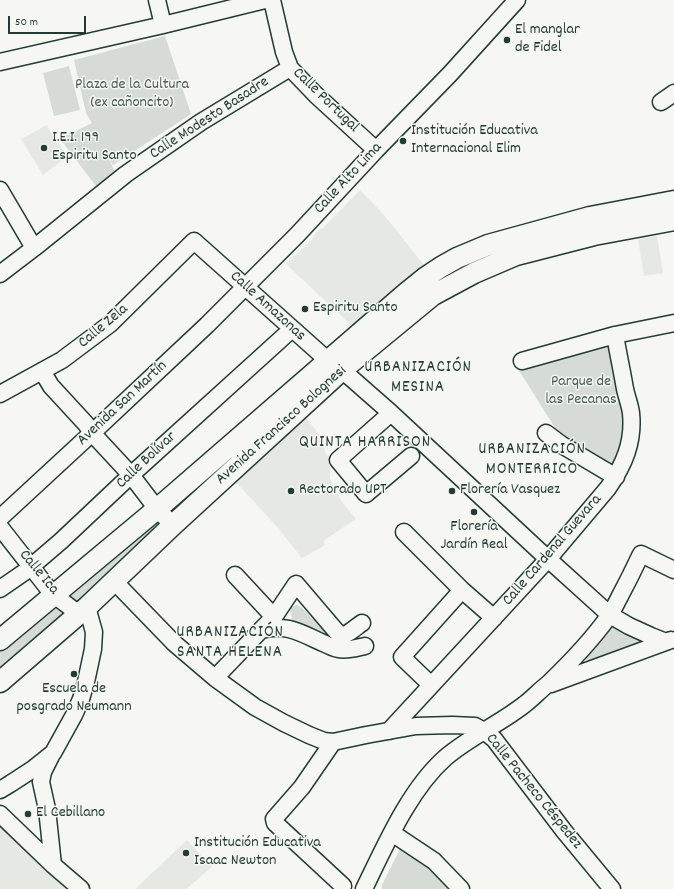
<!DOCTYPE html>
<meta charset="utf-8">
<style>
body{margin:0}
#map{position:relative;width:674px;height:889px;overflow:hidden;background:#f6f6f2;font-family:Dekko,sans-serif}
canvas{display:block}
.scale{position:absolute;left:8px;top:16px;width:78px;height:18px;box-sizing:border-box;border:2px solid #1f3d34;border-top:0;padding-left:5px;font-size:12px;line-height:14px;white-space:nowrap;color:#1f3d34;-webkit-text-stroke:3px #f6f6f2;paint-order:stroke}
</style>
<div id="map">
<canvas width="674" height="889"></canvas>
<div class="scale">50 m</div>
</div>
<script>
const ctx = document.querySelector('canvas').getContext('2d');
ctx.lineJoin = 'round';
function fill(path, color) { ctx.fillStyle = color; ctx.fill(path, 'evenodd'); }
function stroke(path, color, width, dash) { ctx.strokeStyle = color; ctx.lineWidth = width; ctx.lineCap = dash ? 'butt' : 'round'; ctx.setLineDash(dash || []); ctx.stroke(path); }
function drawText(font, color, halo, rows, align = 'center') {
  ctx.font = font + ' Dekko,sans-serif'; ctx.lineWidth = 3; ctx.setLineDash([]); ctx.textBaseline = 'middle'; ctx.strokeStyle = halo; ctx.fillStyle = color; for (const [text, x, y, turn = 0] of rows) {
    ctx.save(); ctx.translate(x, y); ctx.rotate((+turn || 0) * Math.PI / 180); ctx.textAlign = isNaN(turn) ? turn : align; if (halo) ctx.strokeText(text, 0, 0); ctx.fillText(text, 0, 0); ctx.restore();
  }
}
fill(new Path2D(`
 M47 125 51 133 68 156 43 175 21 139Z
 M360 190 384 215 424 265 383 301 352 326 286 264 294 255 295 256 313 238V237L320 229H322Z
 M657 236 663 273 644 276 638 239Z
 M303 414 323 439 325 452 333 465 330 471V479L342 502 356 519 323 541 325 545 302 558 278 528 235 481Z
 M0 826 68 889H0Z
 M187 840 212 867 186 889H135Z`), '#e6e8e4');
fill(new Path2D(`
 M165 36 191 114 113 165 107 155 115 172 96 186 60 139 92 123 86 113 74 60Z
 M69 66 80 110 54 116 43 73Z
 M607 342 612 345 628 422 614 468 580 450 557 431 518 369Z
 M152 520H159L162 525 82 604 74 605 68 599 69 593Z
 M297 605 302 608 329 635 332 640 293 623 290 610 291 607Z
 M53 607 62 613V623L0 677V646Z
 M614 624 639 639 637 647 589 662 585 659 586 653 609 625Z
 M404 848 435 868 455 889H382V885L400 849Z`), '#d6dbd6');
const minor = new Path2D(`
 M157 0 163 25
 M272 0 284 52 290 68 316 95 376 150
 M0 62 163 25 265 0
 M661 102 674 93
 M0 190 34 248
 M0 274 34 248 126 174 201 122 290 68
 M522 361 615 335 674 323
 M42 371 51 386 86 424 92 433 131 475 157 509 173 525
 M0 394 62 360 110 324 194 241 324 357 342 370 391 413 548 559 610 615 629 626 651 636 666 642
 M391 413 338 460 366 494 411 456
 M546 433 562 445 616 477
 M0 518 92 433 207 325 297 235 376 150 450 74 517 0
 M0 527 47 587 54 595 79 614
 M404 532 462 590 494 618
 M235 575 274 617
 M114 581 174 643 215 678 255 707 284 723 309 735 324 741 333 742 366 735 416 726 452 725 475 726 484 731 494 739 564 831 612 889
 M0 589 26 571 61 541 131 475 292 329
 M261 630 274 617 296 584 336 631C337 632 339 634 341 635 347 636 357 626 362 623
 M215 678 261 630C286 623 301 633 323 643 328 645 333 648 338 649 347 651 356 648 365 646
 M551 684 671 640
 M431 685 402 657 462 590
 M389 731 548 559 608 488C624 465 634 442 631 413 630 405 627 398 625 389 622 371 618 353 615 335
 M333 742 302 787 274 819 275 823 343 886
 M51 756 43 772 41 782 47 809 53 865
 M0 790 10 784 33 769 53 753 74 715 81 699 86 682 93 649 94 632 87 607
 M0 814 53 865 81 889
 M392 833 434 861 461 889
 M364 889C385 846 409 790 445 758 469 737 500 724 525 704 533 698 540 690 548 684 570 663 591 641 609 616 613 610 616 604 619 598 627 583 634 569 641 554L674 570`);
const major = new Path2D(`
 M0 640 157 509 405 294 426 277 441 267 457 258 488 245 590 217 674 201
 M0 682 87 607 173 525 342 370 433 295 474 273 516 255 594 235 674 220`);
stroke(minor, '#1f3d34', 19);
stroke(major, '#1f3d34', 23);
stroke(minor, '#f6f6f2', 16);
stroke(major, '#f6f6f2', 20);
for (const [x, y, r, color] of [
 [507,40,4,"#1f3d34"],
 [403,141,4,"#1f3d34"],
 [44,148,4,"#1f3d34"],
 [305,309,4,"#1f3d34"],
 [291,491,4,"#1f3d34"],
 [452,491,4,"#1f3d34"],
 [474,512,4,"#1f3d34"],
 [74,674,4,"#1f3d34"],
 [28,814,4,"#1f3d34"],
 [186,853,4,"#1f3d34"]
]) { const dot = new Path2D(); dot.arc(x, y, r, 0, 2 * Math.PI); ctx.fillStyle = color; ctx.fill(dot); stroke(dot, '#f6f6f2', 1.5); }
drawText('16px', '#1f3d34', '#f6f6f2', [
 ["El manglar",515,31],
 ["de Fidel",515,49],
 ["Institución Educativa",411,132],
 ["Internacional Elim",411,150],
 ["I.E.I. 199",52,139],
 ["Espiritu Santo",52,157],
 ["Espiritu Santo",313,309],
 ["Rectorado UPT",299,491],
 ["Florería Vasquez",460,491],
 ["Florería",474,528,"center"],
 ["Jardín Real",474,546,"center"],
 ["Escuela de",74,690,"center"],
 ["posgrado Neumann",74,708,"center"],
 ["El Cebillano",36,814],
 ["Institución Educativa",194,844],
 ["Isaac Newton",194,862]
], 'left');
drawText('16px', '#445d54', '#f6f6f2', [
 ["Plaza de la Cultura",132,86],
 ["(ex cañoncito)",132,104],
 ["Parque de",581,383],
 ["las Pecanas",581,401]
]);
drawText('16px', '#1f3d34', '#f6f6f2', [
 ["Calle Portugal",325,101,44],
 ["Calle Modesto Basadre",210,119,-33],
 ["Calle Alto Lima",349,179,-47],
 ["Calle Amazonas",267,307,42],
 ["Calle Zela",104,327,-40],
 ["Avenida San Martín",123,404,-43],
 ["Avenida Francisco Bolognesi",282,426,-42],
 ["Calle Bolívar",147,461,-43],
 ["Calle Cardenal Guevara",553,551,-49],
 ["Calle Ica",38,573,50],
 ["Calle Pacheco Céspedez",533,792,51]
]);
ctx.letterSpacing = '1px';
drawText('17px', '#1f3d34', '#f6f6f2', [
 ["URBANIZACIÓN",418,369],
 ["MESINA",418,389],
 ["QUINTA HARRISON",365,444],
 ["URBANIZACIÓN",532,451],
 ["MONTERRICO",532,471],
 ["URBANIZACIÓN",230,634],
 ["SANTA HELENA",230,654]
]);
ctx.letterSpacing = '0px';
</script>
